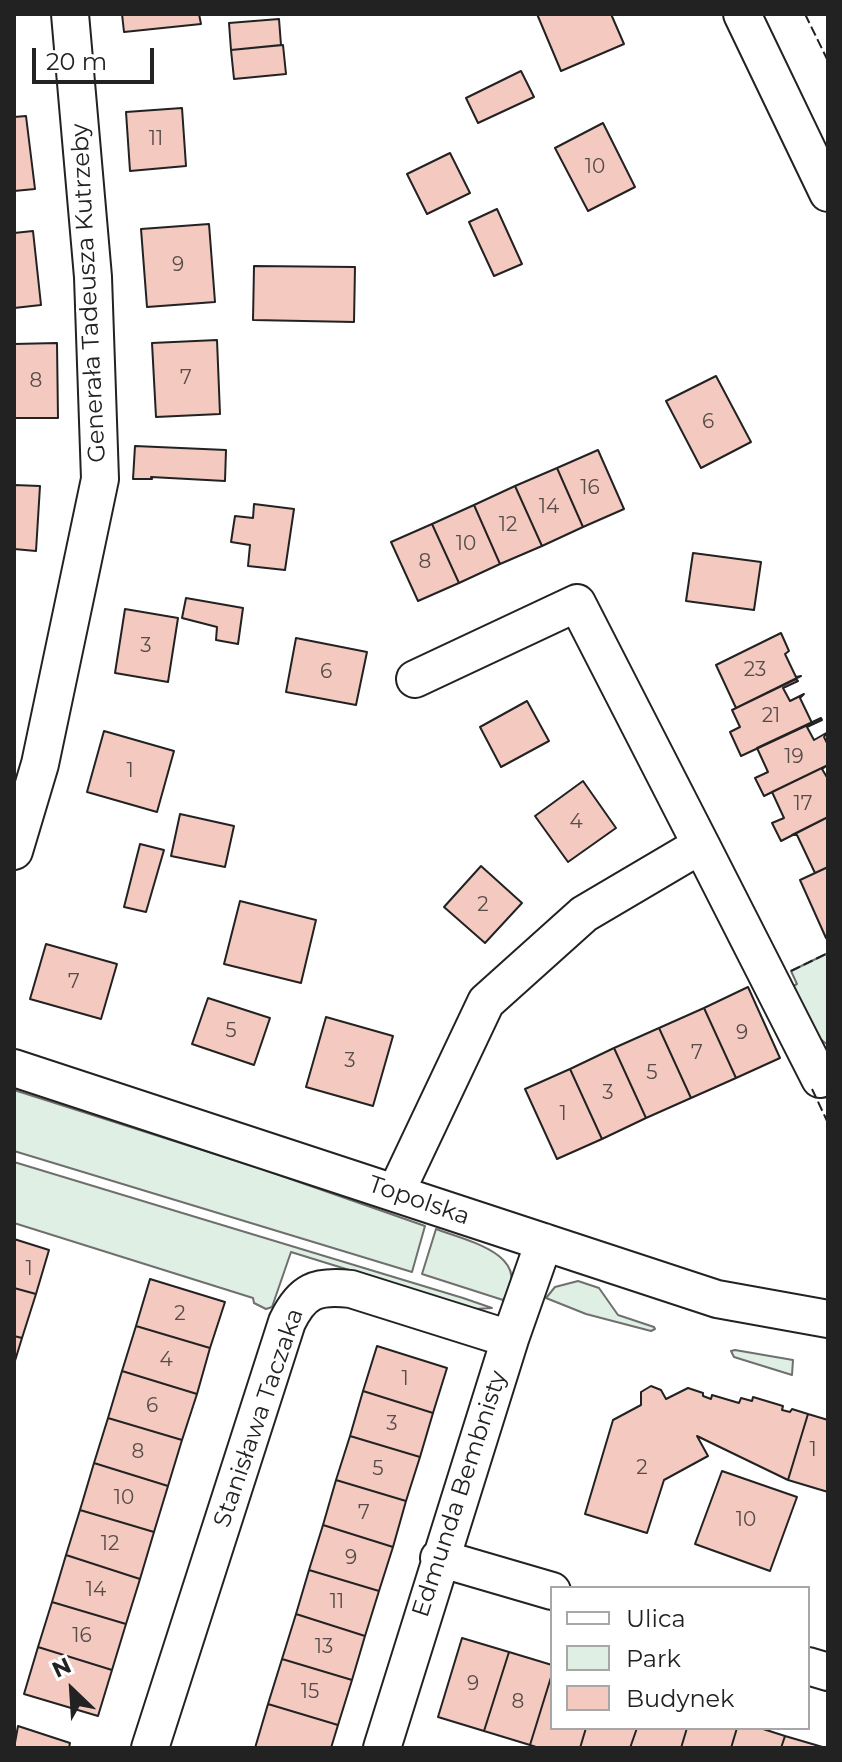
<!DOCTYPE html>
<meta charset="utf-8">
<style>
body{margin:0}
#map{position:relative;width:842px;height:1762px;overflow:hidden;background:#fff;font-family:Montserrat,sans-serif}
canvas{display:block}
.frame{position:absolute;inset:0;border:16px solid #222;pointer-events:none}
.legend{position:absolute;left:550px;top:1586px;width:260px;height:144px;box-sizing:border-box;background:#fff;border:2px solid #a7a7a7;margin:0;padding:10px 14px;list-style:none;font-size:24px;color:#222}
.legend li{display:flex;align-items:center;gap:16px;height:40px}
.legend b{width:40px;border:2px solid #a7a7a7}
.north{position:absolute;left:32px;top:1650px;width:80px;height:80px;-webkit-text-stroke:6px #fff;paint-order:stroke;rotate:335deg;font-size:22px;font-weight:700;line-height:32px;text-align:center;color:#222}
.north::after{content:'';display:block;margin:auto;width:28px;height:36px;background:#222;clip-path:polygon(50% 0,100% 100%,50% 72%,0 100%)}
.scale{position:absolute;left:32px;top:48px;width:122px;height:36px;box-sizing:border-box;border:4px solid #222;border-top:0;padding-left:10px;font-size:24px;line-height:28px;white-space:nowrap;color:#222;-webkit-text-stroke:6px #fff;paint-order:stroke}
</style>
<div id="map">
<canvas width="842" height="1762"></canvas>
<div class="frame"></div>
<ul class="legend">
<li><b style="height:10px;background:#fff"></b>Ulica</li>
<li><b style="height:22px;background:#e0efe3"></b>Park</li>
<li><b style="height:22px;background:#f3c9c0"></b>Budynek</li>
</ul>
<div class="north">N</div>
<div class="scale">20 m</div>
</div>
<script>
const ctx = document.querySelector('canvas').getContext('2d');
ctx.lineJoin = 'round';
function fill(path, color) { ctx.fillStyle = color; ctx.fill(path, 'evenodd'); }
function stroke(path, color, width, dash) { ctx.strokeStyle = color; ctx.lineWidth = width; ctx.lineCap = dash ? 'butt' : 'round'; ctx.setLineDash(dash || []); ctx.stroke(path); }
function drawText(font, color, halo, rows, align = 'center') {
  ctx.font = font + ' Montserrat,sans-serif'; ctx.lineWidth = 6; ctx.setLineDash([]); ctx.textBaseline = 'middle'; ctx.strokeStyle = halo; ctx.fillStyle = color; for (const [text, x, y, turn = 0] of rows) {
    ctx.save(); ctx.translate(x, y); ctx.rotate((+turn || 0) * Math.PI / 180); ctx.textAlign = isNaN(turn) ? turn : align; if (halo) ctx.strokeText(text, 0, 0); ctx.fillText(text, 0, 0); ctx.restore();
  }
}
const green = new Path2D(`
 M828 953V1045L815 1035 791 987 797 984 791 971Z
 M14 1090 262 1169 425 1226 412 1272 14 1151Z
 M14 1162 463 1298 492 1308 475 1309 291 1252 272 1307 266 1309 254 1303 253 1298 14 1223Z
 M436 1229C465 1240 536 1255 503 1300L422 1274Z
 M578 1281 599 1288 618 1315 654 1327 655 1329 651 1331 586 1314 546 1298 555 1287Z
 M735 1350 793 1360 792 1375 734 1357 731 1351Z`);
fill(green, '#e0efe3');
stroke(green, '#6f6f6f', 2);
const building = new Path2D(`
 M122 14H199L201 24 124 32Z
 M537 14H611L624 44 561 71Z
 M279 19 281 45 231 50 229 23Z
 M283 45 286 74 234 79 231 50Z
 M521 71 534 97 478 123 466 98Z
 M182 108 186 166 130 171 126 112Z
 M26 116 35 189 14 191V117Z
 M603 123 635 187 588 211 555 148Z
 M450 153 470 193 427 214 407 174Z
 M497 209 522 264 494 276 469 222Z
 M209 224 215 302 147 307 141 229Z
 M33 231 41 305 14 308V233Z
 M254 266 355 267 354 322 253 320Z
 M217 340 220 414 156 417 152 343Z
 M57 343 58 418H14V344Z
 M716 376 751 442 701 468 666 401Z
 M135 446 226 450 225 481 151 477 152 479H133Z
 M598 450 624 509 583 527 557 468Z
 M557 468 583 527 542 546 515 486Z
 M14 485 40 486 36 551 14 549Z
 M515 486 542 546 500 564 474 505Z
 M254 504 294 509 285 570 248 566 250 545 231 542 235 516 253 518Z
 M474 505 500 564 459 583 432 524Z
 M432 524 459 583 418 601 391 542Z
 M693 553 761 562 754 610 686 601Z
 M186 598 243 608 238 644 216 640 217 627 182 618Z
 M125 609 178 618 168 682 115 673Z
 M781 633 789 651 785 654 796 677 801 676 736 708 716 665Z
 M296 638 367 652 356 705 286 692Z
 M796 679 798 681 783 688 790 701 804 694 800 698 812 723 741 756 730 732 740 727 732 710Z
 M527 701 549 741 501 767 480 727Z
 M821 718 822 720 807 727 814 740 828 732 824 737 828 745V765L764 796 755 778 768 772 757 748Z
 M104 731 174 751 157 812 87 792Z
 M828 765 822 769 828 779V817L781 841 772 823 784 818 772 792Z
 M583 781 616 828 568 862 535 816Z
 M180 814 234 826 225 867 171 856Z
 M828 817V867L815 873 797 835H792Z
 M140 844 164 850 146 912 124 907Z
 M481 866 522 903 485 943 444 907Z
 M828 867V937L826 938 800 880Z
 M240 901 316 920 301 983 224 964Z
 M46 944 117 964 101 1019 30 999Z
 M748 987 780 1058 736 1078 704 1008Z
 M208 998 270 1018 254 1065 192 1044Z
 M704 1008 736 1078 691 1098 659 1028Z
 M326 1017 393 1036 373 1106 306 1087Z
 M659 1028 691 1098 646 1118 614 1048Z
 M614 1048 646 1118 602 1139 570 1069Z
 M570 1069 602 1139 557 1159 525 1089Z
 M14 1239 49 1250 36 1294 14 1288Z
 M150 1279 225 1302 210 1348 136 1326Z
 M14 1288 36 1294 22 1338 14 1336Z
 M136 1326 210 1348 197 1394 122 1371Z
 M14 1336 22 1338 14 1364Z
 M377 1346 447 1368 433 1413 363 1391Z
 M122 1371 197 1394 182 1440 108 1418Z
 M651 1386 661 1390 666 1399 688 1388 703 1393V1396L711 1399 712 1395 739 1403 741 1398 752 1401 753 1397 783 1406 782 1410 790 1412 792 1409 808 1414 788 1480 697 1436 708 1456 664 1480 647 1533 585 1514 613 1420 641 1405V1392Z
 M363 1391 433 1413 420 1457 350 1436Z
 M808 1414 828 1420V1492L788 1480Z
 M108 1418 182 1440 168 1486 94 1463Z
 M350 1436 420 1457 406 1501 336 1480Z
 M94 1463 168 1486 154 1532 80 1510Z
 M722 1471 797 1497 770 1571 695 1544Z
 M336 1480 406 1501 393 1547 323 1525Z
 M80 1510 154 1532 140 1579 66 1555Z
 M323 1525 393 1547 379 1591 309 1570Z
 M66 1555 140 1579 126 1624 52 1602Z
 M309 1570 379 1591 365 1636 296 1614Z
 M52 1602 126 1624 112 1670 38 1647Z
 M296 1614 365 1636 352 1680 282 1659Z
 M462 1638 509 1652 484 1731 438 1717Z
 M38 1647 112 1670 98 1716 24 1694Z
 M509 1652 552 1665V1674L530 1745 484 1731Z
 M282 1659 352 1680 338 1725 268 1704Z
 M552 1674V1728H586L580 1748H539L530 1745Z
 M268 1704 338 1725 331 1748H255Z
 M18 1726 70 1743 69 1748H14Z
 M586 1728H637L630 1748H580Z
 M637 1728H687L681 1748H630Z
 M687 1728H737L731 1748H681Z
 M737 1728H760L785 1736 781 1748H731Z
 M785 1736 826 1748H781Z`);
fill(building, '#f3c9c0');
stroke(building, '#222', 2);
const street = new Path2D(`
 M742 14 828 193
 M701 845 820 1079 828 1075
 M14 851 40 764 100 479 93 277 70 14
 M14 1068 717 1299 828 1319
 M396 1192 486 1002 584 914 701 845 577 603 415 679
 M439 1558 552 1591
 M808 1666 828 1672
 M150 1748 287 1322C302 1291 316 1285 351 1289L510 1339
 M382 1748 510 1339 544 1242`);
stroke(street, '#222', 40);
stroke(street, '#fff', 36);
stroke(new Path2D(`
 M805 14 828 61
 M791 971 828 953
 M812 1089 828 1123`), '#222', 2, [10, 4]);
drawText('20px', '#564c4a', null, [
 ["11",156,139],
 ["10",595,167],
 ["9",178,265],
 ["7",186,378],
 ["8",36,381],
 ["6",708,422],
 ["16",590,488],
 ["14",549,507],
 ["12",508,525],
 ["10",466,544],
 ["8",425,562],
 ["3",146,646],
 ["23",755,670],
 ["6",326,672],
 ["21",771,716],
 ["19",794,757],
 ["1",130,771],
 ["17",803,804],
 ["4",576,822],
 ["2",483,905],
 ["7",74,982],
 ["5",231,1031],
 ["9",742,1033],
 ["7",697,1053],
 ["3",350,1061],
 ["5",652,1073],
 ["3",608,1093],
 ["1",563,1114],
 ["1",29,1269],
 ["2",180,1314],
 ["4",166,1360],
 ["1",405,1379],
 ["6",152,1406],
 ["3",392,1424],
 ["1",813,1450],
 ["8",138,1452],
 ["2",642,1468],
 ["5",378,1469],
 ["10",124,1498],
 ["7",364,1513],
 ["10",746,1520],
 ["12",110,1544],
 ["9",351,1558],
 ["14",96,1590],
 ["11",337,1602],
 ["16",82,1636],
 ["13",324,1647],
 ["9",473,1684],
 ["15",310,1692],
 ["8",518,1702]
]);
drawText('24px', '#222', '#fff', [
 ["Generała Tadeusza Kutrzeby",89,293,-93],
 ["Topolska",419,1201,19],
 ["Stanisława Taczaka",259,1418,-71],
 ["Edmunda Bembnisty",460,1494,-72]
]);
</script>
